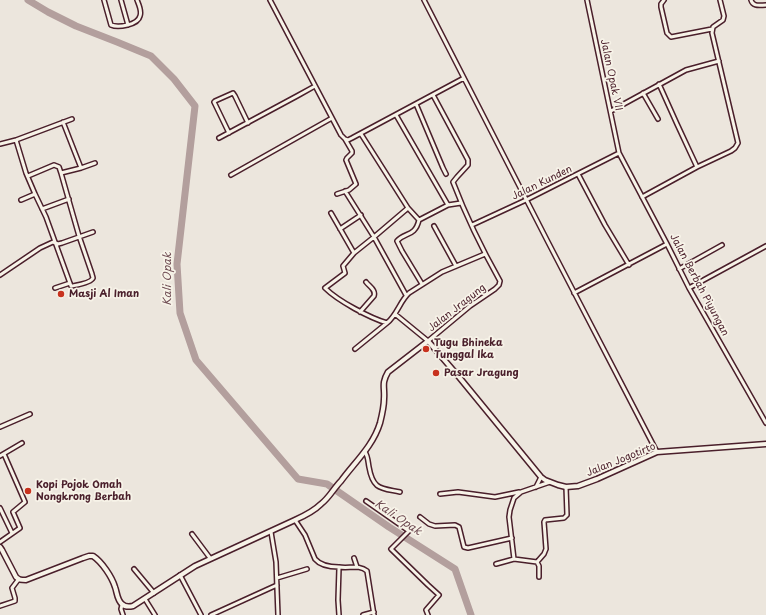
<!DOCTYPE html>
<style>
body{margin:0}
canvas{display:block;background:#ece6dd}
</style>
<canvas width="766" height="615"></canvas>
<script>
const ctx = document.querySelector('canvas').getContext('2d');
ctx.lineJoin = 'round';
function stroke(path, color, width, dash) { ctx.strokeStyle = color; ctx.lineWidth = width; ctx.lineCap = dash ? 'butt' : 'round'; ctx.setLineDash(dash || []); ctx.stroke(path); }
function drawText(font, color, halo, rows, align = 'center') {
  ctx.font = font + ' "Playpen Sans",sans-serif'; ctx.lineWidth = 3.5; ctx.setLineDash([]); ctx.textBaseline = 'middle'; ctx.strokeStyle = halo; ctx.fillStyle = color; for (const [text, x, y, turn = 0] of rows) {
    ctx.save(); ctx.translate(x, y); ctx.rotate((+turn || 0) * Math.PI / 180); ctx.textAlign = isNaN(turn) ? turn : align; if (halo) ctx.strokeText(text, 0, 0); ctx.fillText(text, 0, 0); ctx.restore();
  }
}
stroke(new Path2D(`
 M28 0 48 12 76 26 117 42 151 56 174 79 195 106 177 264 180 313 196 360 298 479 327 484 389 527 455 569 471 615`), '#b39f9d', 7);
const street = new Path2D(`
 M104 0 111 25C118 28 138 25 140 16 142 11 139 5 137 0
 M121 0 128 25
 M270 0 341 135 345 139 348 140 352 138 464 78
 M424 0 548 242 657 452
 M587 0 619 153 667 244 689 288 766 423
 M664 0 661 4V7L667 33 671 37 712 29
 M751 0C753 7 760 5 766 5
 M659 84 677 124 697 167
 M643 93 658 119
 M416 104 443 168 446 174
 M611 111 686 70 719 61
 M396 115 448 205
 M63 122 81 168 95 163
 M229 133 215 104 214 102 215 101 233 93 235 96 248 123
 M361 134 408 208 419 220 448 205 461 203
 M219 138 297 96 315 86
 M16 140 26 173 35 194 46 217 71 286H72C77 285 91 283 93 278 93 277 92 275 92 274L79 236 61 173 59 167 54 165 28 176
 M0 144 16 140 72 119
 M61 173 81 168
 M578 174 605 225 629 265
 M231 175 332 118
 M345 191 374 237 406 295
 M337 194 349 190 356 184 346 160 347 158 352 153V151L345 139
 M642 197 697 167 731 151 735 148 738 143 712 33 713 27 723 20 724 16 720 0
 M21 200 35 194
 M408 208 374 237 354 253 343 266 345 273 325 288C338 301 370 318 387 323 397 315 400 301 409 293L442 272 485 254
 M42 209 69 199
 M331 213 354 253
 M419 220C415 237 405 232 397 241L402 251 422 284
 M472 225 526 200 619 153
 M434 226 456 266
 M340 229 361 215
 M679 269 722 245
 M0 275 40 248 53 242 58 244 62 243 93 232
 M55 288 70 283
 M689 288 766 246
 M574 293 667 244
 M360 312 374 296C376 290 370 287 366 282
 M395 314 428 341 470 306 495 289 499 285 500 281C482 249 466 216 453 182L457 177 468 165V160L433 95
 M355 349 387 323
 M0 427 30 414
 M365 452C368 456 368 462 369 467 373 490 381 488 400 492
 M0 456 22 443
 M536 487 541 477
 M440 494 458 492 495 497 519 492
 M366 501 409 531 391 549 428 585 439 595 426 610 428 615
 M0 508 12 533
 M420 517 429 524 435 526 455 525 459 527 464 547 468 548 512 538
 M295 520 305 535 315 559C320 565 331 567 339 567 349 569 359 564 367 571L374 615
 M271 532 276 562 278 615
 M192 534 210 558
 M0 542 20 528 13 512 25 502 4 454
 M354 558 357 567
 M514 559 509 517 510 510 514 498 521 492 550 482
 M537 562 544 554 546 549 544 522 545 520 564 518 567 515 566 487
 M496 564 514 559 537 562 539 566V577
 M134 569 154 593
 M180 575 201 615
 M277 578 307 569
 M145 599 155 615
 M122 605 121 609 123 615
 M0 606 15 601V598L12 588 18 580
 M211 615 277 585
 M339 615 338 600 339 568
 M363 615 374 612`);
const secondary = new Path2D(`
 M0 547 2 550 16 577C19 580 21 580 26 580L83 558 89 556H93C102 562 112 577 115 587 117 592 117 600 122 604 125 607 129 607 133 606L195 566 295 520C304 516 314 511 321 504 329 498 334 488 341 481 355 462 373 446 380 423 382 415 384 407 384 399 385 387 381 384 388 372L428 341 459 377 541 477 545 480 558 485 566 487 578 486 597 479 657 452 766 444`);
stroke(street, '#4a1f2b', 6);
stroke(secondary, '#4a1f2b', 7);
stroke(street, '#f7f3e8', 3);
stroke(secondary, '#f7f3e8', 4);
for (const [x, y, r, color] of [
 [61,294,4,"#c8321e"],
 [426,349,4,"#c8321e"],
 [436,373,4,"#c8321e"],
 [28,491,4,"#c8321e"]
]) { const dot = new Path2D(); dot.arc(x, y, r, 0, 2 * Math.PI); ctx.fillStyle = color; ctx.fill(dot); stroke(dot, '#f7f3e8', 1.5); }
drawText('10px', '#4a1f2b', '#f7f3e8', [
 ["Jalan Opak VII",611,75,78],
 ["Jalan Kunden",542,183,-26],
 ["Jalan Berbah Piyungan",699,285,62],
 ["Jalan Jragung",457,308,-38],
 ["Jalan Jogotirto",621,460,-22]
]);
drawText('bold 10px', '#4a1f2b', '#f7f3e8', [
 ["Masji Al Iman",69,294],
 ["Tugu Bhineka",434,343],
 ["Tunggal Ika",434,355],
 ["Pasar Jragung",444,373],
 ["Kopi Pojok Omah",36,485],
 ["Nongkrong Berbah",36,497]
], 'left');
drawText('italic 11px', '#6f4c53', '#f7f3e8', [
 ["Kali Opak",168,279,-90],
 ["Kali Opak",398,518,34]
]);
</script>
